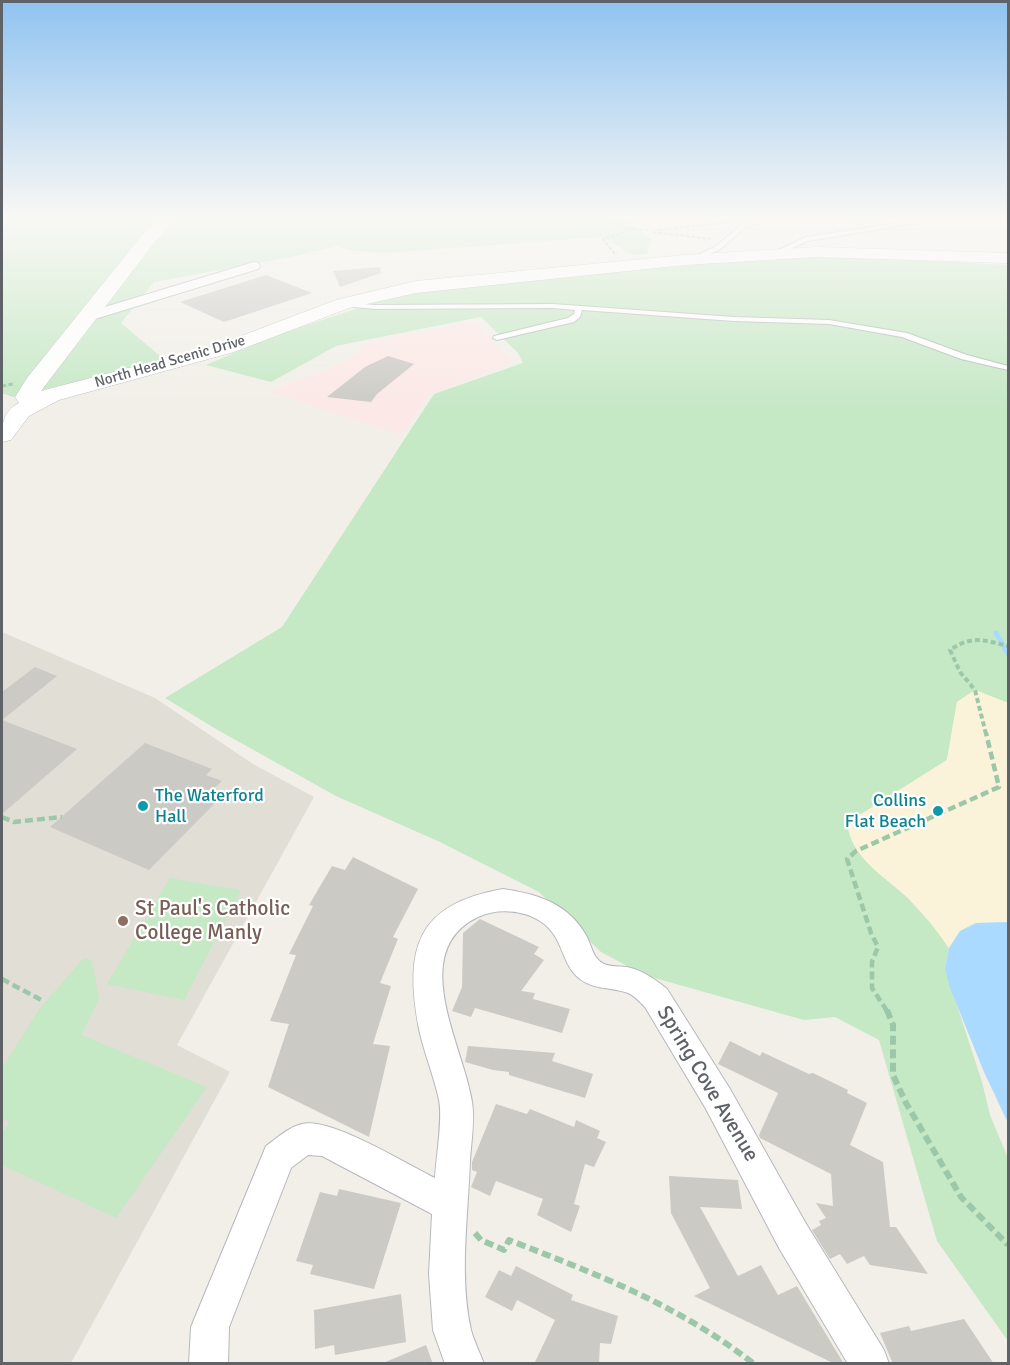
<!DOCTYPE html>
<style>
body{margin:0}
#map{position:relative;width:1010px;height:1365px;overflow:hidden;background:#f1efe8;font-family:Signika,sans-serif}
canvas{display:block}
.frame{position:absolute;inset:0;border:3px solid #5f6368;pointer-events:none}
</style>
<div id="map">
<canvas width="1010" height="1365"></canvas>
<div class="frame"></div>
</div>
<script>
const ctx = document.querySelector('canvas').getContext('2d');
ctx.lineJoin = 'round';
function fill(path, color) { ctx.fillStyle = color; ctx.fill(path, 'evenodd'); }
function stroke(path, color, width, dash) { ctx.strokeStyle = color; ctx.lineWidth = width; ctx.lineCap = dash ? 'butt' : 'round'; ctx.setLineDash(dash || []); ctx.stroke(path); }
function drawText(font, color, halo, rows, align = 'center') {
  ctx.font = font + ' Signika,sans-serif'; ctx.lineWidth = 4.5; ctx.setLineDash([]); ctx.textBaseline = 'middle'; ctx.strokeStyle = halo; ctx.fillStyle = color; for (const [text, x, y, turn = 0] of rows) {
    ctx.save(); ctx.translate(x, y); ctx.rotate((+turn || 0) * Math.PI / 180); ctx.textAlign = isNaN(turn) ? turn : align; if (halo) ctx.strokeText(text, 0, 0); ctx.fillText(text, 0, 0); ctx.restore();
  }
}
fill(new Path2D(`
 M2 632 155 698 253 764 314 797 177 1045 230 1072 71 1363H2Z`), '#e1ded6');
fill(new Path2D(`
 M475 321 512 362 429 394 402 435 269 391 347 361 368 342Z`), '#fce8e6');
fill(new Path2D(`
 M2 218H625L652 240 647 254 632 255 603 237 386 253 352 251 337 246 291 257 154 282 121 323 165 360 13 397 2 393Z
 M822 255 1008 265V703L975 690 957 702 947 760 847 823 875 870 908 898 934 927 949 948 945 969 982 1082 990 1115 1008 1158V1341L937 1241 879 1040 835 1017 804 1020 644 975 601 952 539 892 440 842 336 796 216 729 165 698 282 627 434 394 523 363 518 353 481 317 336 346 271 382 206 365 271 337 419 288 649 265Z
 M170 878 241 890 184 1000 107 984Z
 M84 958 92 960 99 999 81 1035 207 1087 116 1218 2 1165V1133L10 1122 2 1118V1068L40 1008Z`), '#c5e8c5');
fill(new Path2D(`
 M975 690 1008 703V922C980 922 963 920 949 948 937 930 923 913 907 897 883 875 851 858 847 823L947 760 957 702Z`), '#fbf3d9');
fill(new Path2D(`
 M1008 922V1123L984 1072 950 988 945 969 949 948 960 931 976 923Z`), '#aadaff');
stroke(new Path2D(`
 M996 633 1008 654`), '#aadaff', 5);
fill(new Path2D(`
 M380 267 381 273 340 287 333 271Z
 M266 275 312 293 224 322 180 302Z
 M388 356 414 364 377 394 371 402 327 397 365 367Z
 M35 667 57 676 2 720V692Z
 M2 720 77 749 2 814Z
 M145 743 212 769 206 775 222 781 211 791 222 796 149 870 50 827Z
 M353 857 418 889 393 937 398 939 380 983 391 986 373 1044 390 1046 369 1137 268 1087 289 1024 270 1021 296 955 289 954 313 906 309 905 332 866 345 870Z
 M480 919 539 947 534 954 544 960 521 991 535 993 533 999 570 1009 562 1033 475 1008 471 1017 452 1011 462 987 463 933Z
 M730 1041 760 1056 762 1052 809 1074 813 1073 848 1090 847 1093 867 1103 850 1145 883 1162 890 1227H896L928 1274 870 1265 864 1256 847 1264 840 1254 830 1259 812 1230 821 1225 819 1221 826 1218 816 1203 833 1206 831 1174 760 1138 759 1135 778 1093 718 1064Z
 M468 1046 555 1053 552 1061 593 1074 585 1098 509 1075V1072L493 1070 465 1062Z
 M496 1104 527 1114 530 1109 574 1127 576 1120 600 1131 597 1138 606 1142 594 1167 585 1164 574 1204 580 1206 571 1232 537 1215 543 1199 496 1181 490 1196 471 1187 477 1172 472 1170V1162Z
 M669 1176 738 1180 742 1209 700 1207 738 1276 761 1265 778 1295 797 1286 844 1364H835L694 1296 710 1288 671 1213Z
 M339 1189 401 1203 374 1289 310 1274 313 1265 296 1261 320 1192 337 1196Z
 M516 1266 573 1295 571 1300 618 1316 611 1344 600 1343 599 1364H534L555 1320 517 1300 512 1311 485 1297 499 1270 511 1276Z
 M401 1294 406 1342 335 1355 334 1345 315 1349 314 1310Z
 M964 1319 994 1364H893L880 1333 909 1326 911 1331Z
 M426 1345 433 1364H383V1363Z`), '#cccac5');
const lane = new Path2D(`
 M650 218H656L657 220 654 222Z
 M762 218H780L746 227 719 250 696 259 693 257 715 247 742 224Z
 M848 218H856L864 223 859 224Z
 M930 218H948L808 241 773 256 768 255 806 237Z
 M340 302 375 305 553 304 734 317 829 320 907 333 967 355 1008 366V370L961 359 902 337 829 324 734 321 582 310 580 317 574 322 497 340 493 338 494 336 568 318 574 314 575 310 553 308 375 309 343 306 339 304Z`);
const street = new Path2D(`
 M254 262 258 263 260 266 258 269 95 319H85L83 316 85 313Z
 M503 889C539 894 569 904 587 937 592 947 593 959 604 964 610 967 619 966 627 967 642 970 655 979 667 989L730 1089 805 1222 884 1350 889 1364H848L779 1248 706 1109 645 1007C640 1002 635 996 628 993 612 987 594 990 580 979 560 964 565 937 540 921 523 910 497 908 478 917 406 951 464 1047 472 1102 475 1121 471 1143 470 1161 468 1216 459 1276 471 1330 474 1341 480 1353 484 1364H445L433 1330 429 1274 432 1214 322 1156 308 1155 291 1168 229 1327 228 1364H189L191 1327 266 1146C277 1138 289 1127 302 1124 331 1117 406 1164 435 1178 436 1158 443 1119 439 1100 434 1076 424 1053 419 1029 404 949 416 904 503 889Z`);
const secondary = new Path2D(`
 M158 218H176L154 243 41 391 220 344 336 300 416 281 685 255 816 247 1008 253V263L816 257 685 265 416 293 349 308 234 352 59 400 29 416 11 440 2 442C2 425 2 412 19 403L15 397 27 378 142 235Z`);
stroke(lane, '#b5b8bc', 2);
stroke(street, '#b5b8bc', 2);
stroke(secondary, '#b6babf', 1);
stroke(new Path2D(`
 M609 218 626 228 648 230
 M658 230 731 222
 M653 232 711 239
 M615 254 603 239 634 229`), '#9cc7a9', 2, [4, 1.5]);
stroke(new Path2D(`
 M2 386 13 384`), '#9cc7a9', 3, [4.5, 2]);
stroke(new Path2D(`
 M986 734 975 690 960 672 950 650C972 635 984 640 1008 646`), '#9cc7a9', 4, [5, 3]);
stroke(new Path2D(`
 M2 817 14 822 62 817
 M2 979 43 1001
 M887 1011 872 988V962L878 947 871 933 847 859 856 851 999 787 986 733`), '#9cc7a9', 4.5, [8, 4]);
stroke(new Path2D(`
 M887 1010 893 1025V1075L906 1103 961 1197 1008 1245
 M475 1233 481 1240 504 1250 509 1240C598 1275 677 1304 754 1364`), '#9cc7a9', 6, [9, 4.5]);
fill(lane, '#fff');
fill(street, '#fff');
fill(secondary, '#fff');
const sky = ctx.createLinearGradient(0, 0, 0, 410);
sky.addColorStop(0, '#8fc3f1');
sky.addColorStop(0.53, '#f9f8f5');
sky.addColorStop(1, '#f9f8f500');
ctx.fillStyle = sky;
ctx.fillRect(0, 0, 1010, 410);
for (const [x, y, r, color] of [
 [143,806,6,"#0f9aa8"],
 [938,811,6,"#0f9aa8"],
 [123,921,6,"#8d6e63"]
]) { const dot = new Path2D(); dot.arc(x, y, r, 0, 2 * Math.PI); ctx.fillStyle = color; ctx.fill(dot); stroke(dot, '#fff', 2); }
drawText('15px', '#5f6368', '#fff', [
 ["North Head Scenic Drive",170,362,-16]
]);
drawText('18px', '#0d838f', '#fff', [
 ["The Waterford",155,796],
 ["Hall",155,817],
 ["Collins",926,801,"right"],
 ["Flat Beach",926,822,"right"]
], 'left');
drawText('21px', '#785e54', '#fff', [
 ["St Paul's Catholic",135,909],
 ["College Manly",135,933]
], 'left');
drawText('21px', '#5f6368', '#fff', [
 ["Spring Cove Avenue",707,1084,59]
]);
</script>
